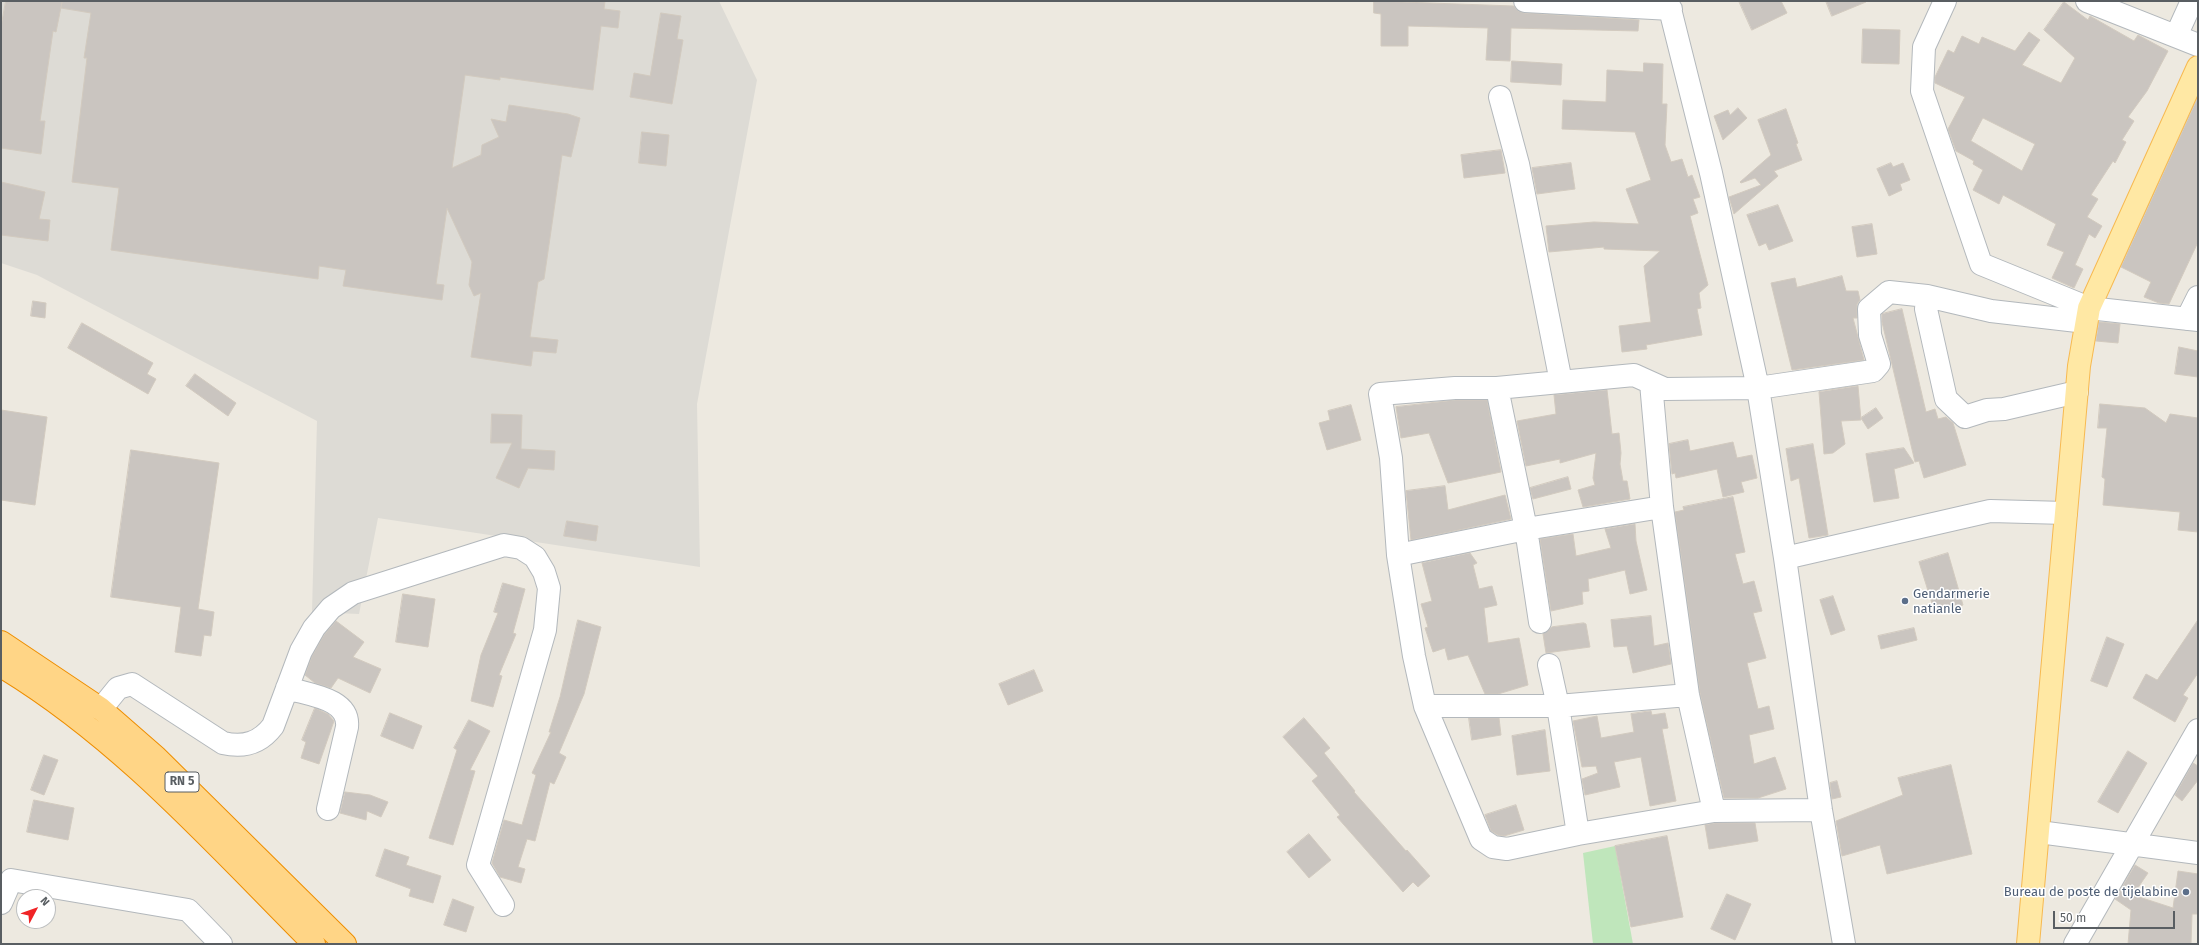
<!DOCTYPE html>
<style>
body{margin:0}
#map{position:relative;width:2199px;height:945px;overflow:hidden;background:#ede9e0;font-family:"Fira Sans",sans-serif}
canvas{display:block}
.frame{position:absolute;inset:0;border:2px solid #595e62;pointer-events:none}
.north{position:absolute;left:16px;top:889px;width:40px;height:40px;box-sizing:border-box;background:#fff;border:1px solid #bdbfc0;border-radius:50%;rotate:49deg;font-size:11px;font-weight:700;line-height:16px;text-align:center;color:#595e62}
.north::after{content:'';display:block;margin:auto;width:14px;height:18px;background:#f02426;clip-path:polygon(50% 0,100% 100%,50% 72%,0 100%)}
.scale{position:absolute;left:2053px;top:911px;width:122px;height:18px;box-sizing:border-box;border:2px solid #595e62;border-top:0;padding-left:5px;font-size:12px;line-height:14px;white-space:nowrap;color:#595e62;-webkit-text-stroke:3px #fff;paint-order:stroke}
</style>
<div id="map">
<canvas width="2199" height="945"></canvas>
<div class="frame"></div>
<div class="north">N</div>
<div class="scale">50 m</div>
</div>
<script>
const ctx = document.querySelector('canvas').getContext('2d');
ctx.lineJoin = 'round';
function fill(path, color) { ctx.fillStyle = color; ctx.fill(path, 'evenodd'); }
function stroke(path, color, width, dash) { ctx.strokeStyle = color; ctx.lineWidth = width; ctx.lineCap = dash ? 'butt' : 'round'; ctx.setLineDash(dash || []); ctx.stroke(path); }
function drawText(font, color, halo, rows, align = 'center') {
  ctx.font = font + ' "Fira Sans",sans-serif'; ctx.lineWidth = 3; ctx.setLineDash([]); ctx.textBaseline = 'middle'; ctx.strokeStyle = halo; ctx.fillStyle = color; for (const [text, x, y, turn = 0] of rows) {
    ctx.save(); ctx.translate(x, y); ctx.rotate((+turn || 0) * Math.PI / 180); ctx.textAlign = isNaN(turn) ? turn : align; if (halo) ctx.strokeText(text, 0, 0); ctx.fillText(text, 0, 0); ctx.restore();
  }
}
fill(new Path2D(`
 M1 1H719L757 80 697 404 700 567 378 518 359 614 312 612 317 421 37 275 1 263Z`), '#dddbd5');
fill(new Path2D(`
 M1615 846 1633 944H1593L1583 853Z`), '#bfe6bb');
const building = new Path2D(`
 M6 1H605L604 9 620 11 618 28 601 26 593 90 500 77V80L465 75 452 168 481 155 482 145 499 137 491 119 506 122 509 105 568 114 580 118 571 157 562 155 544 279 538 282 530 337 558 340 556 353 533 351 531 366 471 357 481 293 474 296 469 285 472 262 447 208 436 284 444 285 442 300 343 286 346 270 319 266 318 279 111 250 119 188 72 182 87 58H84L91 13 61 8 62 2 56 32 53 31 40 121H45L41 154 1 148V27Z
 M1374 1 1514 6 1518 11 1524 13 1639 20 1638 31 1511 28 1510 61 1486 60 1488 28 1408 26V46H1381V14L1374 13Z
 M1739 1H1781L1787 13 1752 30Z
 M1826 1H1866V2L1832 16Z
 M2064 2 2088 20 2090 16 2134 41 2138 35 2168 51 2147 91 2128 117 2134 121 2122 140 2126 142 2115 163 2113 161 2091 195 2098 199 2087 217 2102 226 2095 238 2089 234 2075 265 2083 269 2074 288 2052 278 2064 252 2047 245 2056 224 2003 195 1999 204 1973 190 1983 170 1973 164 1974 161 1956 151 1948 129 1965 97 1935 83V77L1948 50 1954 53 1962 36 1979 44 1982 37 2015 51 2029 32 2040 40 2022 65 2061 83 2075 58 2044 30ZM1983 118 2035 144 2022 171 1971 141Z
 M661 13 681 16 677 39 683 40 672 104 630 97 634 73 650 76Z
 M1863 29 1900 30 1899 64 1862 63Z
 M1512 61 1562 64 1561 85 1511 82Z
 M1644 63 1663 64 1662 104H1667L1665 145 1671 162 1682 159 1688 177 1692 175 1700 197 1693 199 1698 213 1690 216 1708 285 1699 293 1701 308 1697 309 1702 335 1646 345 1647 349 1622 352 1619 326 1651 322 1644 266 1660 251 1604 249V247L1549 252 1546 226 1594 222 1639 224 1626 189 1651 180 1635 132 1562 129 1563 100 1606 102 1607 70 1643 72Z
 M2198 97V242L2169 304 2159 303 2144 297 2151 282 2121 267Z
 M1738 108 1747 118 1723 140 1714 116 1728 110 1730 115Z
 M1786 109 1798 143 1796 144 1802 160 1774 171 1778 176 1734 214 1729 197 1761 185 1755 178 1741 183 1740 182 1771 155 1758 120Z
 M642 132 669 135 666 166 639 163Z
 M1501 150 1505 173 1464 178 1461 155Z
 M1571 163 1575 189 1537 194 1532 168Z
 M1891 163 1893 167 1903 163 1910 180 1900 184 1902 190 1889 196 1877 169Z
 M1 182 45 192 39 219 50 220 48 241 1 235Z
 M1778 205 1793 241 1769 250 1766 243 1759 246 1747 215Z
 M1872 224 1877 254 1857 257 1852 227Z
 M1842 276 1846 291H1858L1860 300 1857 304V318H1853L1864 360 1792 370 1771 283 1795 278 1797 287Z
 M33 301 46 303 45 318 31 316Z
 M1902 309 1926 412 1935 409 1938 419 1946 417 1953 423 1966 465 1924 478 1919 461 1915 462 1882 322V314Z
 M2099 322 2120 324 2118 343 2096 341Z
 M82 323 153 363 147 374 156 379 148 394 68 348Z
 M2179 347 2198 351V377L2175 374Z
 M195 374 236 403 228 416 186 386Z
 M1858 386 1861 420 1841 421 1845 444 1833 453 1824 454 1819 392Z
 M1607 390 1612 434 1619 433 1621 453 1620 464 1623 481H1627L1630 499 1583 507 1578 490 1595 485 1593 478 1596 453 1560 463V459L1526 466 1517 421 1556 414 1554 395Z
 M1456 400H1487L1501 472 1448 483 1429 433 1401 438 1396 407Z
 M2100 404 2145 408 2166 423 2170 414 2198 418V532L2178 530 2180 512 2103 505 2105 479 2102 477 2107 428H2098Z
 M1351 405 1361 440 1327 450 1319 423 1330 420 1328 411Z
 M1876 408 1883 418 1868 429 1861 418Z
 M1 410 47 417 35 505 1 500Z
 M492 414 522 415 521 449 555 451 554 470 528 468 519 488 496 478 512 443H491Z
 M1688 440 1690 451 1733 442 1737 458 1752 455 1757 478 1741 482 1744 492 1723 497 1717 469 1676 478 1675 473 1672 474 1669 444Z
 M1813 444 1828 535 1809 538 1799 478 1791 481 1786 449Z
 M1904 448 1914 463 1894 469 1899 498 1874 502 1866 454Z
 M131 450 219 463 198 609 214 612 211 636 204 635 201 656 175 652 181 607 111 597Z
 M1568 477 1571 489 1533 499 1530 488Z
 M1445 486 1448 510 1505 495 1511 519 1411 540 1406 491Z
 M1733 497 1745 552 1735 554 1743 584 1754 581 1762 611 1753 613 1766 658 1747 663 1758 709 1769 706 1774 729 1749 735 1754 764 1775 757 1786 789 1758 798H1724L1700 693 1675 512 1684 510 1683 507Z
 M567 521 598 526 596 541 564 536Z
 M1635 524 1636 541 1647 590 1630 594 1625 570 1588 579 1589 591 1582 592 1583 604 1551 611 1540 539 1573 534 1576 556 1611 548 1605 529Z
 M1470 553 1477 563 1473 565 1479 589 1492 586 1497 605 1484 608 1488 643 1519 638 1528 685 1498 694H1485L1468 655 1448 660 1445 648 1433 652 1425 628 1428 627 1421 604 1432 601 1422 563Z
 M1948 553 1963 605 1935 613 1919 562Z
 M503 583 525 589 513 633 516 634 499 675 502 676 493 707 471 701 481 655 498 613 494 612Z
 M403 594 435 599 428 647 396 642Z
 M1833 596 1845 630 1831 635 1820 600Z
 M1651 616 1654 646 1668 643 1671 664 1633 673 1627 646 1614 647 1611 620Z
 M578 620 601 627 584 694 559 753 566 757 554 784 550 782 535 841 527 839 518 867 525 869 521 883 500 877 492 863 504 820 522 825 536 775 532 773 551 732H549L560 697Z
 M2198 620V673L2183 695 2188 698 2175 722 2133 698 2146 674 2157 680Z
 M336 621 364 642 353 657 381 669 370 693 338 678 331 688 315 683 305 675 312 656 324 635Z
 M1584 623 1586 624 1590 647 1546 653 1543 634 1552 627Z
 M1914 628 1917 640 1881 649 1878 636Z
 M2107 637 2124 644 2107 687 2091 681Z
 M1034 670 1043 691 1008 705 999 684Z
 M315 708 328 714 334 721 319 764 301 758 306 742 302 740Z
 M1651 711 1652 715 1665 713 1668 728 1662 729 1676 801 1650 806 1641 757 1614 762 1620 787 1585 795 1582 779 1598 773 1596 766 1582 767 1573 721 1597 716 1601 738 1634 732 1631 714Z
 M390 713 422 726 413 749 381 736Z
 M1304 718 1330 748 1324 753 1355 791 1354 792 1406 851 1407 850 1430 876 1418 887 1413 882 1403 892 1337 817 1340 815 1312 781 1318 776 1283 737Z
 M1469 718H1499L1501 735 1472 740Z
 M469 720 490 731 470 770 475 771 453 845 429 838 457 750 454 748Z
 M1545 730 1550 771 1517 775 1512 736Z
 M2128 751 2147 763 2118 813 2098 802Z
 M44 755 58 760 44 795 31 790Z
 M2193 763 2198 766V780L2182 801 2175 795Z
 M1951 765 1972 854 1887 874 1880 845 1842 856 1836 821 1903 795 1898 778Z
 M1837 781 1841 797 1832 799 1830 783Z
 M345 792 370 795 388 802 381 817 367 811 366 820 340 813Z
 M34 800 74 808 68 840 27 832Z
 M1516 805 1524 830 1504 836 1498 835 1491 831 1485 815Z
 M1715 823H1755L1758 841 1709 849 1705 825Z
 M1309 834 1331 860 1309 878 1287 852Z
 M1667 836 1683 917 1631 927 1615 846Z
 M385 849 409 857 406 865 441 876 433 903 409 896 411 889 376 876Z
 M2135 865 2148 873 2133 895 2173 908 2178 871 2198 874V914H2192L2191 944H2128L2131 910 2115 899Z
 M1727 894 1751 904 1735 940 1711 929Z
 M453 899 474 907 466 932 444 925Z`);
fill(building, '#cac5c0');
stroke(building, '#d2cabf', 1);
const minor = new Path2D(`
 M1525 1 1671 9
 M1668 1 1711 173 1758 388 1785 558 1821 810 1844 944
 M1945 1 1924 47 1922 91 1981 264 2089 308 2198 320
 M2087 1 2198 45
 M2176 36 2192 1
 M1500 97 1518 164 1561 382
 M1927 296 1926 309 1946 399 1965 417 1987 410 2004 409 2077 392
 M2187 319 2198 297
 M1651 383 1662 507 1688 695 1714 811
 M1497 388 1526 529 1540 622
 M1398 555 1526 529 1662 507
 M1785 558 1990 511 2066 513
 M1549 665 1558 706 1578 834
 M287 688C308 695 350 698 347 727L328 809
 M1425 706H1558L1688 695
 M101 709 118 688 132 684 223 743C244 748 260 743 273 726L301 651 314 628 331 608 353 593 504 545 521 548 535 557 544 572 549 588 545 630 478 865 503 905
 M1821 810 1714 811 1578 834 1507 849 1493 847 1481 839 1425 706 1414 656 1398 555 1391 458 1380 394 1455 388H1497L1634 375 1665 389 1758 388 1873 371 1879 364 1870 335 1869 309 1889 292 1927 296 1991 311 2086 322
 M2039 832 2198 853
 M1 903 11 880 188 910 221 944
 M2075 944 2198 730`);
const major = new Path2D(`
 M2028 944 2079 366 2089 308 2198 67`);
const highway = new Path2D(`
 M1 642 101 709 156 757 345 944
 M1 666C121 738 215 845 314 944`);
stroke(minor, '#b3b8bc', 24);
stroke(major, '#f7b950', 24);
stroke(highway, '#ee8e00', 24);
stroke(minor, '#fff', 22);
stroke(major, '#ffe8a4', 22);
stroke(highway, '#ffd586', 22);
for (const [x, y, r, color] of [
 [1905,601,4,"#5c6f8a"],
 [2186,892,4,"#5c6f8a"]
]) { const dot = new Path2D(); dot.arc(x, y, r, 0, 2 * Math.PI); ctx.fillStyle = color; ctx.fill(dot); stroke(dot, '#fff', 1.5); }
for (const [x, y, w] of [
 [182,782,34]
]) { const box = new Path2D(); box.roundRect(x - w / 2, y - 10, w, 20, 3); ctx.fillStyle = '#fff'; ctx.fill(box); stroke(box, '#595e62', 1); }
drawText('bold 12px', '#595e62', null, [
 ["RN 5",182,782]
]);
drawText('13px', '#4e5e75', '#fff', [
 ["Gendarmerie",1913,594],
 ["natianle",1913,609],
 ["Bureau de poste de tijelabine",2178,892,"right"]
], 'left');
</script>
